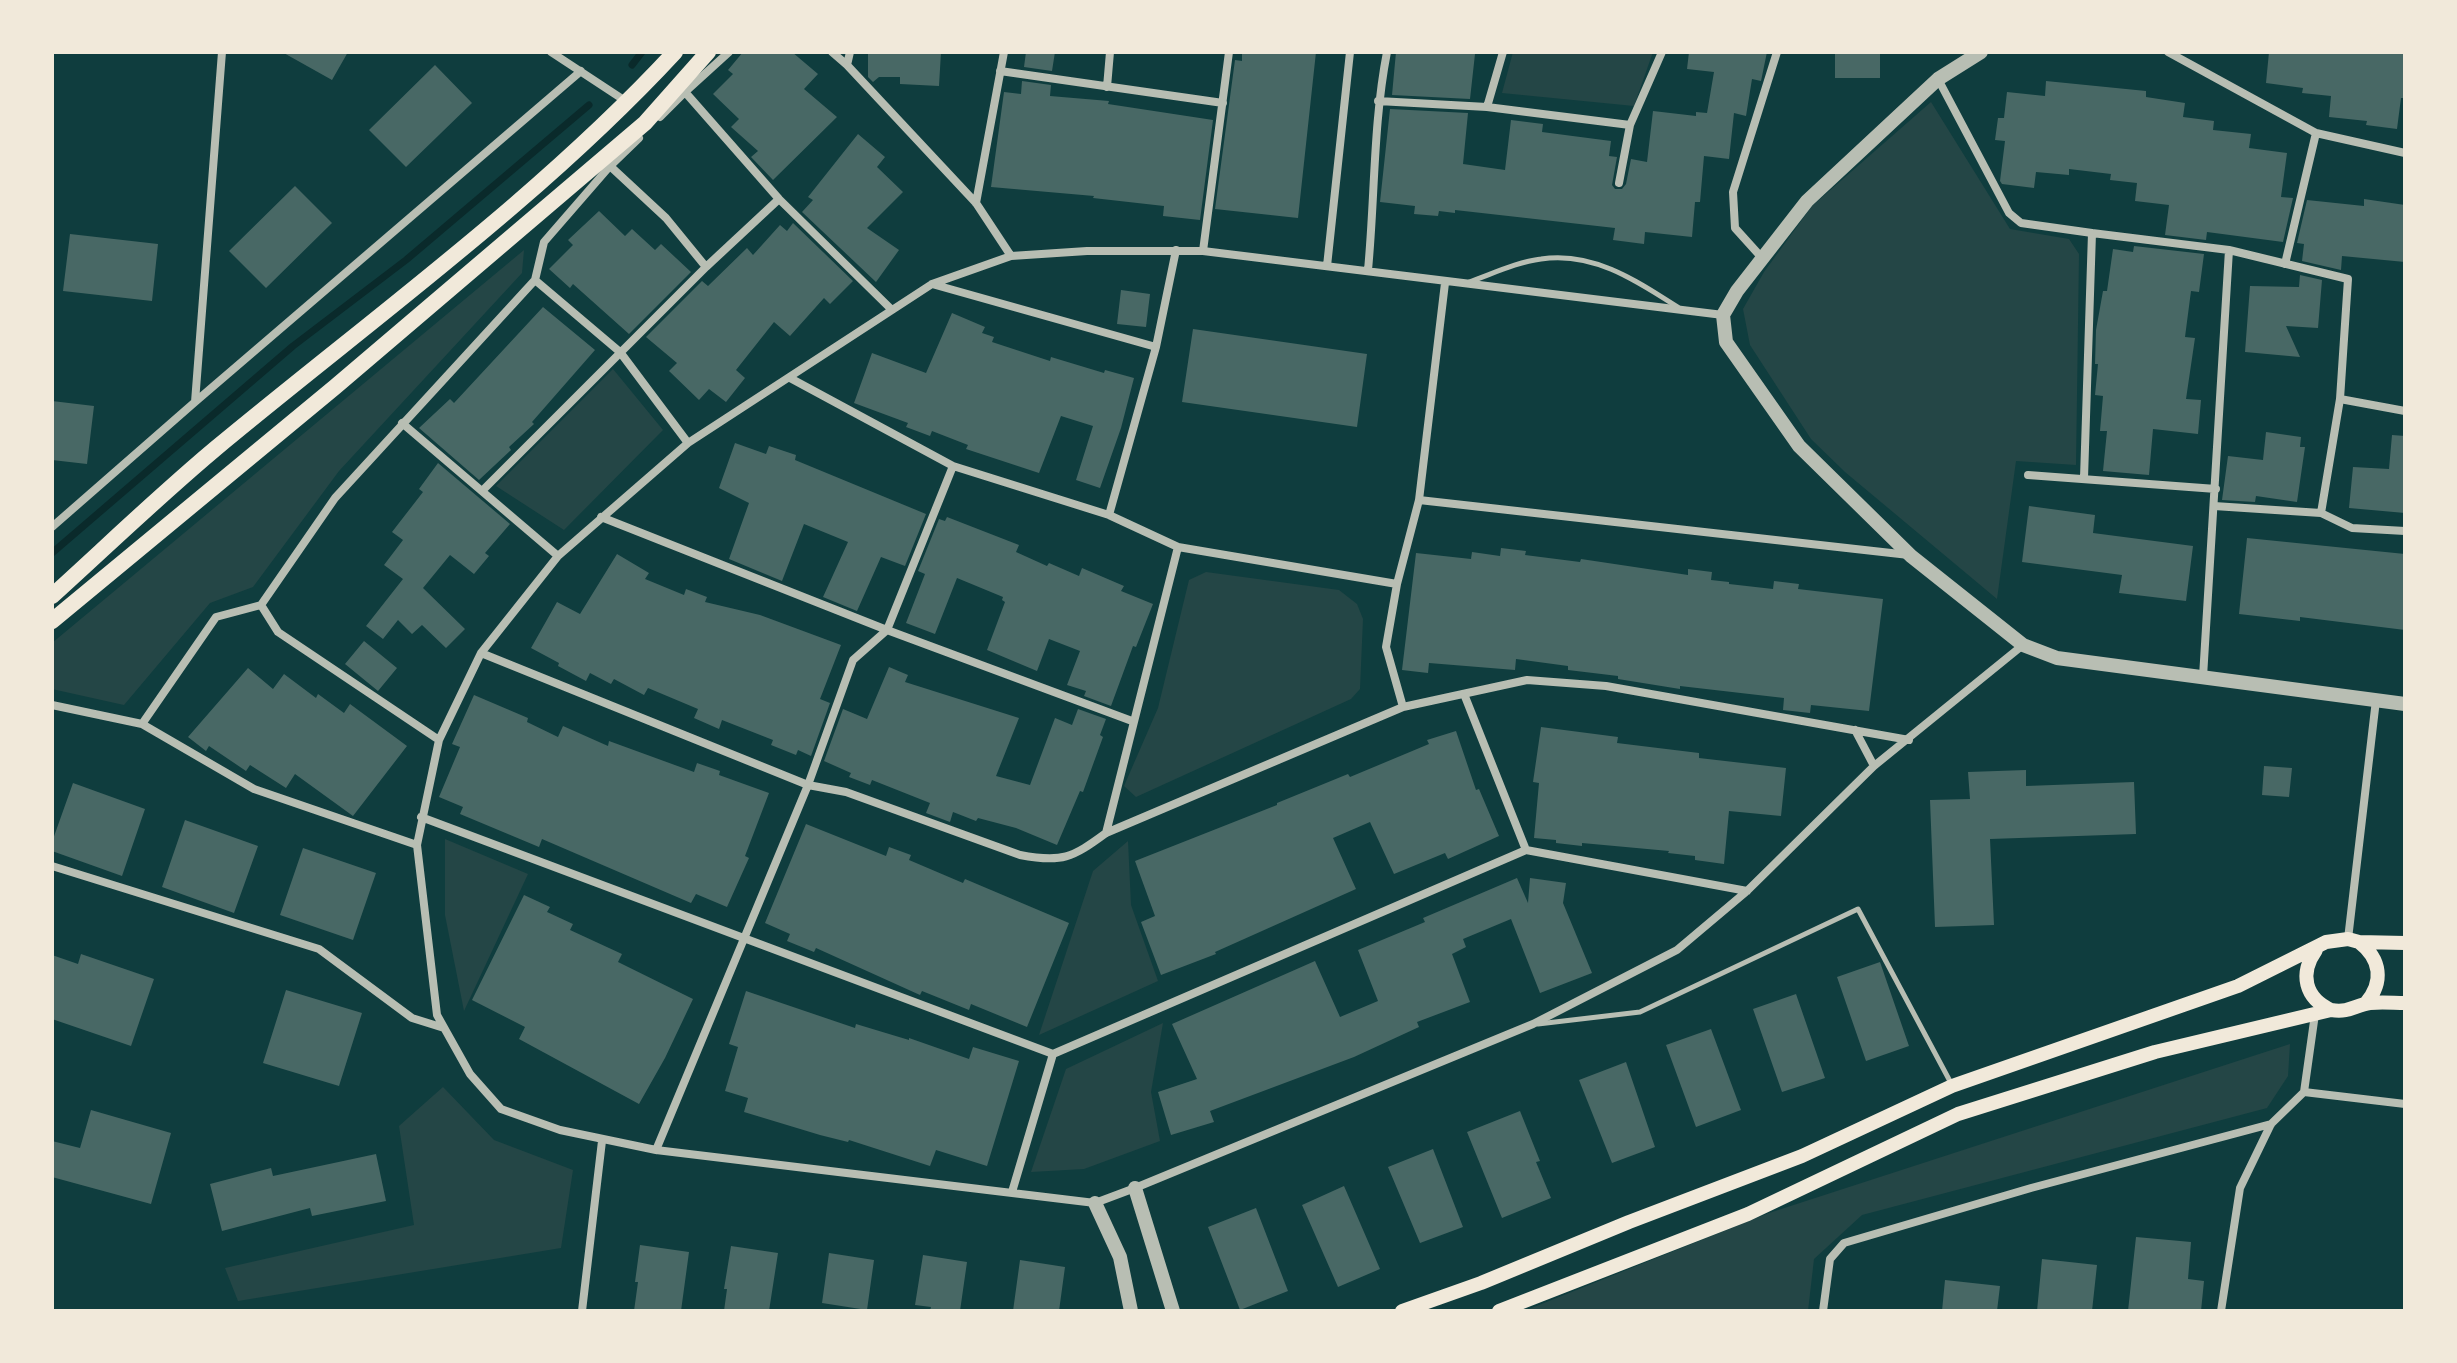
<!DOCTYPE html>
<style>
body{margin:0}
#map{position:relative;width:2457px;height:1363px;overflow:hidden;background:#0f3d3e;font-family:Barlow,sans-serif}
canvas{display:block}
.frame{position:absolute;inset:0;border:54px solid #f1e9da;pointer-events:none}
</style>
<div id="map">
<canvas width="2457" height="1363"></canvas>
<div class="frame"></div>
</div>
<script>
const ctx = document.querySelector('canvas').getContext('2d');
ctx.lineJoin = 'round';
function fill(path, color) { ctx.fillStyle = color; ctx.fill(path, 'evenodd'); }
function stroke(path, color, width, dash) { ctx.strokeStyle = color; ctx.lineWidth = width; ctx.lineCap = dash ? 'butt' : 'round'; ctx.setLineDash(dash || []); ctx.stroke(path); }
fill(new Path2D(`
 M1513 52H1653L1634 106 1502 93Z
 M1931 102 2010 229 2069 239 2079 254 2076 465 2016 461 1997 599 1845 472 1811 439 1750 345 1743 309 1764 272 1812 206Z
 M524 250 522 273 339 471 253 587 210 603 124 705 52 689V643Z
 M613 369 663 430 564 530 496 486Z
 M1206 572 1339 590 1357 604 1363 619 1360 689 1351 699 1136 797 1124 786 1158 708 1189 580Z
 M445 839 528 874 464 1011 445 915Z
 M1128 841 1131 905 1158 981 1039 1035 1093 871Z
 M1163 1023 1151 1092 1160 1141 1084 1169 1031 1172 1066 1069Z
 M2290 1044 2288 1076 2267 1108 1862 1215 1814 1259 1808 1311H1524L1769 1213Z
 M443 1087 494 1140 573 1170 561 1248 238 1301 225 1268 414 1225 399 1126Z`), '#244646');
stroke(new Path2D(`
 M632 65 642 52
 M52 553 293 346 406 260 589 105`), '#0a2a2b', 7);
fill(new Path2D(`
 M282 52H348L332 80Z
 M743 52H792L818 74 804 89 837 117 773 180 751 157 758 151 731 127 739 119 713 94 733 74 728 70Z
 M868 52H941L939 86 900 84V77H879L873 82 868 77Z
 M1026 52H1055L1052 71 1024 67Z
 M1242 52H1316L1298 218 1215 209 1235 60 1242 61Z
 M1396 52 1475 54 1470 99 1392 95Z
 M1689 52H1767L1761 81 1752 79 1746 116 1734 113 1729 159 1704 156 1700 202H1695L1692 237 1645 232 1644 244 1613 240 1615 228 1455 210V213L1439 211 1438 216 1414 214 1415 206 1380 202 1390 109 1468 113 1463 164 1505 170 1511 120 1543 124 1542 132 1611 141 1609 156 1617 157 1612 185 1615 189H1622L1626 184 1631 159 1647 162 1653 111 1696 116V112L1707 113 1714 72 1687 69Z
 M1835 52H1880V78H1835Z
 M2269 52H2405V98H2401L2397 129 2366 125 2367 121 2329 117 2331 96 2302 93 2303 88 2266 83Z
 M435 65 472 103 406 167 369 130Z
 M1022 81 1051 85 1050 96 1109 101 1108 104 1213 120 1200 220 1163 216 1164 206 1093 198 1094 196 991 187 1004 92 1021 94Z
 M2046 81 2146 91V97L2185 103 2183 117 2214 121 2213 130 2251 134 2249 148 2287 153 2281 197 2293 198 2283 242 2207 232 2206 240 2165 235 2169 205 2135 201 2137 183 2110 180 2111 174 2069 169V175L2036 172 2034 188 2002 184 2000 181 2005 141 1995 140 1998 118H2004L2007 92 2045 96Z
 M858 134 885 157 877 167 903 192 867 228 899 250 876 282 802 212 813 200 808 197Z
 M295 186 332 223 266 288 229 251Z
 M2364 199 2405 205V262L2342 256 2341 270 2302 261 2304 244 2297 243 2307 200 2364 206Z
 M599 211 625 236 632 229 655 250 661 244 691 272 629 334 573 284 570 288 549 269 573 245 568 240Z
 M793 223 853 281 830 304 824 298 790 336 774 322 736 370 745 378 726 402 709 389 699 400 669 371 677 363 646 337 702 281 708 286 747 248 753 255 780 225 787 231Z
 M70 234 158 244 152 301 63 291Z
 M2134 246 2204 254 2199 292 2191 291 2185 337 2195 338 2186 399 2201 400 2198 434 2153 429 2149 475 2103 471 2107 431H2100L2103 396 2095 395 2098 364H2095L2096 330 2103 291H2107L2113 249 2133 252Z
 M2300 275 2322 280 2318 328 2286 326 2300 357 2245 352 2250 286 2299 287Z
 M1121 290 1150 294 1146 327 1117 324Z
 M543 307 595 350 532 422 534 424 509 447 511 450 479 480 419 428 450 399 454 403Z
 M952 313 985 327 982 333 994 337 992 342 1050 361 1051 357 1104 373 1105 370 1134 378 1121 428 1100 488 1076 480 1093 426 1061 416 1039 473 966 449 968 445 932 431 930 436 906 427 908 423 854 403 872 353 926 373Z
 M1193 329 1367 354 1357 427 1182 402Z
 M52 401 94 406 87 464 52 460Z
 M2266 432 2301 437 2300 447H2305L2297 502 2256 496 2255 502 2222 500 2228 456 2263 460Z
 M2392 435 2405 436V513L2349 508 2353 467 2389 469Z
 M735 443 766 454 769 446 796 455 795 460 926 514 905 566 881 557 857 611 823 597 848 542 804 524 782 581 729 559 749 503 719 488Z
 M438 463 510 524 485 553 489 556 474 574 450 555 423 588 465 629 446 648 422 625 412 634 398 620 383 639 366 626 403 579 384 565 403 540 392 532 423 492 419 489Z
 M2029 506 2095 515 2093 533 2193 546 2186 601 2119 593 2122 575 2022 562Z
 M947 517 1019 545 1016 552 1047 566 1049 563 1079 576 1082 568 1124 586 1121 591 1153 604 1136 647 1133 646 1111 706 1084 696 1086 691 1067 685 1080 651 1049 639 1037 671 987 650 1005 602 1002 600 1003 597 957 578 935 634 906 623 925 574 918 571 939 519 945 521Z
 M2247 538 2405 554V630L2300 617V621L2239 614Z
 M1501 548 1526 551 1525 555 1580 562 1581 559 1688 575V569L1712 572 1711 580 1729 582V584L1773 589 1774 581 1799 584 1798 589 1883 599 1869 711 1811 705 1810 713 1783 710 1784 698 1680 686V689L1618 679V676L1568 670V666L1516 659 1515 670 1429 663 1428 673 1402 670 1416 553 1471 559 1472 552 1500 556Z
 M617 554 649 573 645 579 684 595 686 589 707 597 705 602 760 615 841 645 820 699 830 703 811 756 798 750 796 755 771 745 773 740 722 720 719 729 694 718 698 709 648 688 644 695 614 679 611 684 590 673 586 681 558 666 559 663 531 648 557 602 580 614Z
 M364 641 397 668 378 691 345 664Z
 M889 667 908 675 905 682 1019 718 996 776 1030 785 1055 718 1072 725 1078 709 1106 719 1100 735 1103 737 1083 792 1080 791 1057 845 1016 828 978 818 976 821 953 812 950 822 926 813 930 803 872 780 870 785 849 777 851 773 824 761 843 709 867 719Z
 M248 668 273 689 284 674 316 698 318 694 344 713 350 704 407 746 353 816 295 774 286 788 250 765 246 771 209 746 206 751 188 737Z
 M474 695 528 718 527 722 558 737 563 726 608 746 609 741 694 772 697 763 720 771 719 775 769 793 745 856 749 858 727 907 696 894 691 903 542 839 539 847 460 814 463 807 439 797 460 747 452 744Z
 M1541 727 1618 737 1617 743 1699 753V758L1786 768 1781 816 1729 811 1724 864 1695 860V856L1668 853 1669 851 1582 843V846L1556 843V840L1534 838 1539 783 1533 782Z
 M1456 731 1476 790 1479 789 1499 836 1448 859 1445 853 1394 874 1370 822 1333 838 1356 889 1215 952 1216 954 1161 975 1141 922 1155 916 1135 861 1277 805V803L1348 774 1350 777 1429 744 1427 740Z
 M2264 766 2292 768 2289 797 2262 795Z
 M2026 770V786L2134 782 2136 834 1990 839 1994 925 1935 927 1930 800 1970 799 1968 772Z
 M73 783 145 809 122 876 52 851V842Z
 M185 820 258 846 234 913 162 887Z
 M806 824 886 856 889 847 911 855 909 860 963 883 965 879 1069 923 1027 1027 971 1004 969 1010 922 991 920 995 816 948 814 952 787 941 790 934 765 923Z
 M303 848 376 873 353 940 280 915Z
 M1517 878 1528 903 1530 878 1566 883 1563 903 1592 973 1540 993 1511 919 1463 939 1466 947 1452 954 1470 1002 1417 1022 1419 1027 1354 1057 1210 1111 1214 1122 1171 1135 1158 1092 1197 1079 1172 1024 1315 961 1340 1017 1378 1001 1358 950 1425 922 1423 918Z
 M524 895 550 907 547 912 573 924 570 930 622 954 618 962 693 999 665 1058 639 1104 519 1039 525 1027 472 1000Z
 M81 954 154 979 131 1046 52 1019V955L78 964Z
 M1880 962 1909 1046 1866 1061 1837 977Z
 M286 990 362 1013 339 1086 263 1063Z
 M746 991 855 1028 856 1024 909 1040V1038L969 1059 973 1047 1019 1061 987 1166 936 1150 930 1166 849 1140 848 1142 820 1135 744 1112 748 1098 725 1091 738 1047 729 1044Z
 M1796 994 1825 1078 1782 1092 1753 1009Z
 M1711 1029 1741 1110 1696 1127 1666 1045Z
 M1626 1062 1655 1147 1612 1163 1579 1080Z
 M91 1110 171 1133 151 1204 52 1177V1141L80 1148Z
 M1520 1111 1540 1161 1536 1162 1551 1198 1502 1218 1467 1132Z
 M1433 1149 1463 1227 1420 1243 1388 1167Z
 M376 1154 386 1201 312 1216 310 1208 222 1231 210 1184 271 1168 273 1176Z
 M1344 1186 1380 1269 1338 1287 1302 1205Z
 M1256 1208 1288 1291 1240 1310 1208 1227Z
 M2136 1237 2191 1242 2188 1279 2204 1281 2201 1311H2128Z
 M640 1245 689 1252 681 1311H634L638 1282H635Z
 M731 1246 778 1253 769 1311H724L727 1289H724Z
 M829 1253 874 1260 867 1310 822 1303Z
 M923 1255 967 1262 960 1311H930L931 1307 915 1305Z
 M2042 1259 2097 1265 2092 1311H2037Z
 M1020 1260 1065 1267 1059 1311H1013Z
 M1945 1280 2000 1286 1997 1311H1942Z`), '#486865');
stroke(new Path2D(`
 M1469 282C1492 274 1517 262 1541 259 1593 251 1637 281 1679 308
 M1538 1024 1640 1012 1858 909 1952 1085`), '#b8beb3', 5);
stroke(new Path2D(`
 M551 52 627 102
 M832 52 847 65
 M850 52 847 65 976 203 1011 256
 M2168 52 2316 133 2405 153
 M1000 71 1223 103
 M1938 79 2009 213 2021 223 2092 233 2084 478
 M1107 87 1110 52
 M685 92 729 52
 M1378 101 1487 107 1630 125
 M1487 107 1503 52
 M660 117 685 92 779 199 891 309
 M610 166 666 218 706 267
 M1619 183 1630 125 1662 52
 M976 203 1004 52
 M2092 233 2229 250 2348 279 2340 399 2321 513
 M1203 251 1229 52
 M1763 259 1735 228 1733 192 1777 52
 M2285 264 2316 133
 M1327 266 1350 52
 M1368 270C1375 197 1373 124 1387 52
 M535 280 620 352 688 443
 M932 284 1156 347 1176 250
 M1723 315 1203 251H1087L1011 256 932 284 688 443 558 556 481 653 439 740 417 845 437 1015 470 1074 501 1109 560 1130 656 1150 1095 1203 1135 1188 1533 1024 1677 950 1747 891 1874 766 2023 645
 M790 378 953 466 1109 515 1178 547 1397 584 1419 500 1909 555
 M2340 399 2405 411
 M195 402 581 71
 M402 423 558 556
 M2028 475 2216 489
 M482 491 706 267 779 199
 M1419 500 1445 283
 M2214 506 2321 513 2352 528 2405 531
 M1109 515 1156 347
 M601 517 887 630 1132 721
 M52 527 195 402 222 52
 M1397 584 1386 647 1403 707
 M261 605 278 632 439 740
 M481 653 808 785 846 792 1020 855C1062 863 1072 858 1106 833L1403 707 1527 680 1606 686 1909 740
 M2203 677 2229 250
 M1464 694 1526 850
 M52 705 142 724 254 789 417 845
 M142 724 216 617 261 605 335 498 535 280 544 242 610 166 639 138
 M1855 730 1874 766
 M421 817 1053 1054 1526 850 1747 891
 M1106 833 1178 547
 M52 866 319 949 412 1018 444 1028
 M2348 939 2376 700
 M2304 1092 2405 1104
 M656 1150 808 785 853 660 887 630 953 466
 M1012 1192 1053 1054
 M582 1311 602 1141
 M1823 1311 1830 1259 1844 1243 2031 1188 2271 1124
 M2221 1311 2240 1188 2271 1124 2304 1092 2315 1014`), '#b8beb3', 8);
stroke(new Path2D(`
 M1981 52 1938 79 1807 201 1737 291 1723 315 1726 342 1799 446 1911 556 2023 645 2057 658 2405 704
 M1135 1188 1173 1311
 M1095 1203 1120 1257 1131 1311`), '#b8beb3', 14);
stroke(new Path2D(`
 M2359 942C2381 959 2384 982 2366 1003
 M2316 950C2299 974 2305 998 2331 1010
 M1402 1311 1481 1283 1629 1222 1802 1156 1952 1086 2238 986 2326 942 2348 939 2359 942 2405 943
 M1499 1311 1748 1214 1958 1114 2155 1052 2331 1010C2350 1013 2355 1005 2370 1003 2382 1002 2394 1003 2405 1003`), '#f1e9da', 14);
stroke(new Path2D(`
 M52 596C106 547 159 496 215 449 369 321 539 199 675 52
 M52 621 335 387 645 123 708 52`), '#f1e9da', 16);
</script>
